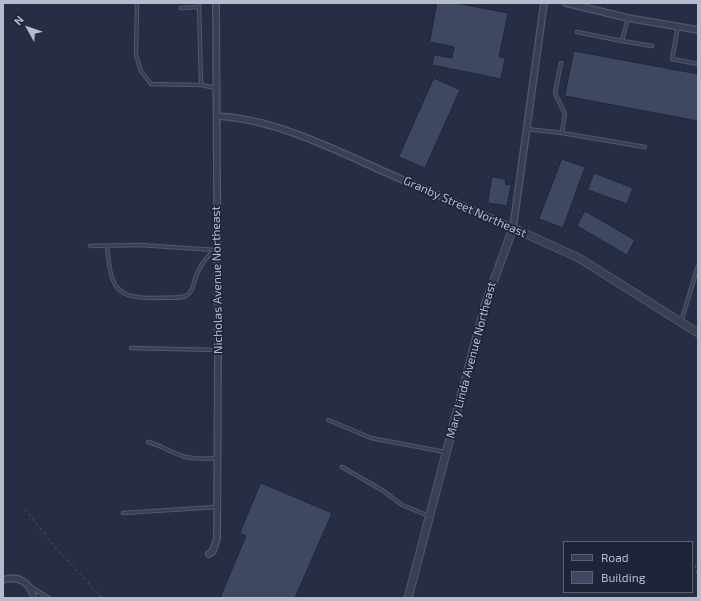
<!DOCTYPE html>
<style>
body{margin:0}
#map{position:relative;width:701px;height:601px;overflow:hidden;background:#262d44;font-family:"Exo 2",sans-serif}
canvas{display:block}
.frame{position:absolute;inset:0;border:4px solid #b7bccd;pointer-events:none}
.legend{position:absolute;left:563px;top:541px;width:130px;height:52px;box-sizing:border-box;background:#1f2539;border:1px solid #5c6174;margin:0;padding:5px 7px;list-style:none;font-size:12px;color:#b7bccd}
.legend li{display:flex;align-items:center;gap:8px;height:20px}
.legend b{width:20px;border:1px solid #5c6174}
.north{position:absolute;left:8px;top:8px;width:40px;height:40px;-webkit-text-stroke:3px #1f2539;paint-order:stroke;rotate:310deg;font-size:11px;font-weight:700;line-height:16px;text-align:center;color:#b7bccd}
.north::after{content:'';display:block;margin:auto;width:14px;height:18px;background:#b7bccd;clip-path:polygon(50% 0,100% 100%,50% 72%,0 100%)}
</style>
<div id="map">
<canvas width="701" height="601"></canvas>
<div class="frame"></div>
<ul class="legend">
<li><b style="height:5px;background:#3a4053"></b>Road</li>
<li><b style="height:11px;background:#3f4861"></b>Building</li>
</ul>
<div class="north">N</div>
</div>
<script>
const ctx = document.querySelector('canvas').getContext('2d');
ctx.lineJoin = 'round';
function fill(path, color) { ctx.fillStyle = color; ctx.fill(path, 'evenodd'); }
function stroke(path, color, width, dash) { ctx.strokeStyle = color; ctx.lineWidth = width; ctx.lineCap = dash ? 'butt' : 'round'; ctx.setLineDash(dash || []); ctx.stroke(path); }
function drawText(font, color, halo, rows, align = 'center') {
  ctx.font = font + ' "Exo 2",sans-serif'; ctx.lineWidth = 3.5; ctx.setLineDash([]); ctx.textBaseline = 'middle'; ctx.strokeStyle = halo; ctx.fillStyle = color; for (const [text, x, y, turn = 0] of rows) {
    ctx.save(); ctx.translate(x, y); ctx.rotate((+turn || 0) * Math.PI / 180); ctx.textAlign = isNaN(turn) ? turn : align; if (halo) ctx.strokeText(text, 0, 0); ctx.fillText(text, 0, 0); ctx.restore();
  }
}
const building = new Path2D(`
 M437 3H456L508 13 499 57 505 58 501 79 432 65 434 55 452 58 454 47 430 42Z
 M574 51 698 74V121L565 96Z
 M434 78 460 90 425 168 399 157Z
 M562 159 585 167 563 228 539 219Z
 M594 173 633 188 627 204 588 190Z
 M492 177 506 179 505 184 511 185 507 206 488 203Z
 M585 211 635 240 627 255 577 226Z
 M261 483 332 513 295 598H220L246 536 240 533Z`);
fill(building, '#3f4861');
stroke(building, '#21273a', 1);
const service = new Path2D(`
 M137 3 136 55 141 71 151 84 201 85
 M199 3 201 85 216 88
 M181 8 199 7
 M678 27 672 59 698 64
 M577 32 622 41 628 18
 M622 41 652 46
 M561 63 555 93 565 114 562 133
 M527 129 562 133 645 147
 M90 246 140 245 216 250
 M107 246C111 284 112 299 155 298 165 297 177 299 186 296 193 291 193 286 195 279 199 268 206 256 216 250
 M681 322 698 266
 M131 348 218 350
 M328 420 371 438 445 452
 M148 442C161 445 173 454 186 457 196 459 207 459 217 458
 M342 467 382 490 402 505 429 516
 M123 513 217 507
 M31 587 49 598`);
const minor = new Path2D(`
 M566 3 628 18 698 30
 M217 116C275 119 333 149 385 172 428 191 471 209 513 228L544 3
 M209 554 213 551 217 539 218 350 216 3
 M3 580C18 575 30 582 34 598`);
const tertiary = new Path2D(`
 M408 598 485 305 513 228 579 258 698 333`);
stroke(service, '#52586a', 4.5);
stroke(minor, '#52586a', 8);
stroke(tertiary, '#52586a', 9);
stroke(new Path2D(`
 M25 509 55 547 102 598
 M698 560 695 566 698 579`), '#43585e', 1, [3, 3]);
stroke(service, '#3a4053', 2.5);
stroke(minor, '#3a4053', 5.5);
stroke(tertiary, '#3a4053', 7);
drawText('12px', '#b7bccd', '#1f2539', [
 ["Granby Street Northeast",465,207,24],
 ["Nicholas Avenue Northeast",217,280,-91],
 ["Mary Linda Avenue Northeast",471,360,-75]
]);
</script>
